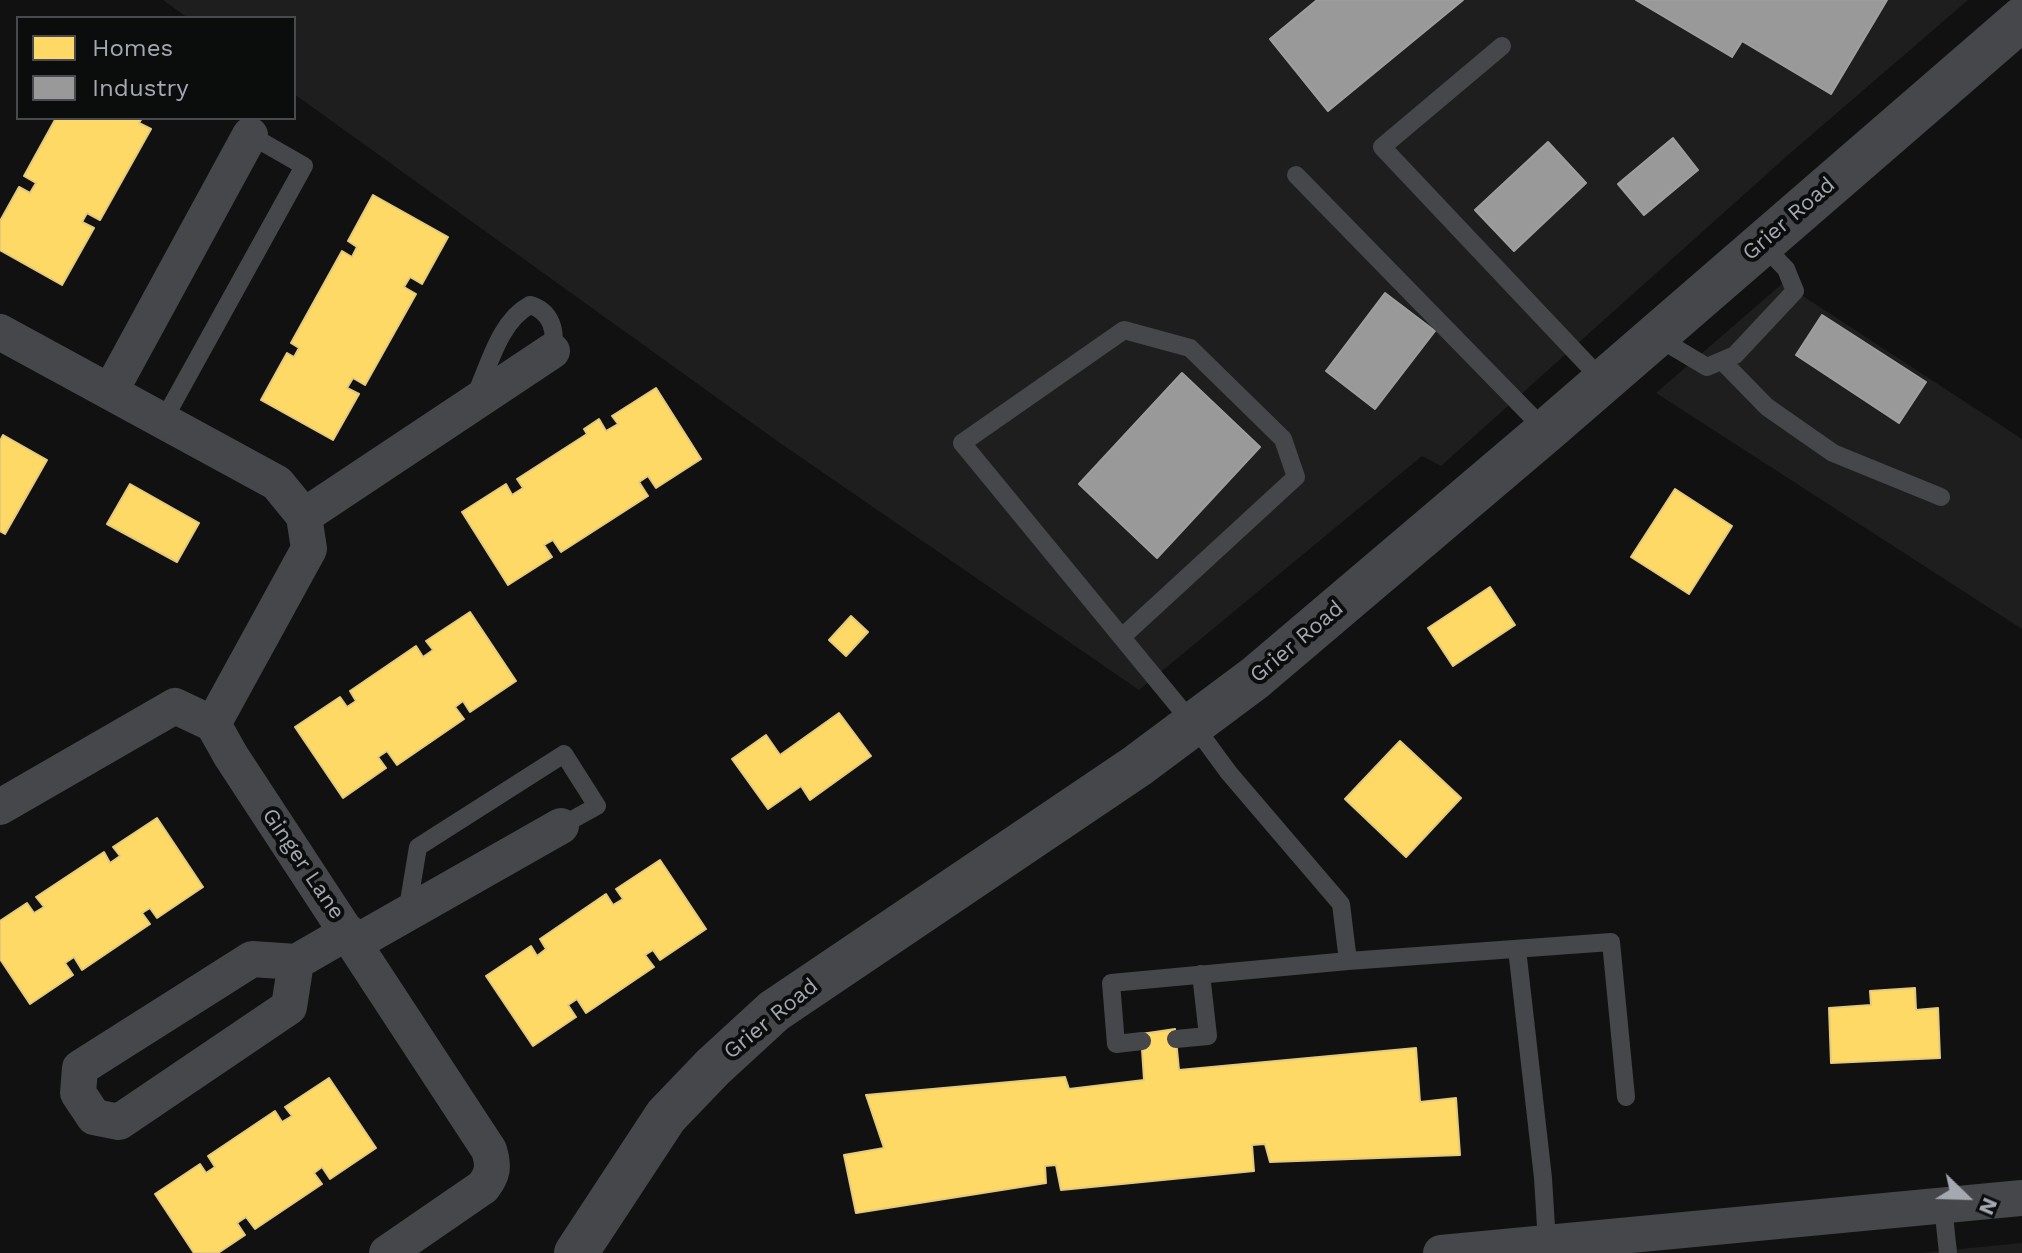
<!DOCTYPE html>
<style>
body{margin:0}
#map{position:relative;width:2022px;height:1253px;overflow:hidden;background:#111;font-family:"Work Sans",sans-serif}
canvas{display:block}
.legend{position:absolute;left:16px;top:16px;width:280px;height:104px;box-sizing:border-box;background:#0b0c0c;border:2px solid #484a4e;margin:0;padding:10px 14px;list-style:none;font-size:24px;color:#a3a8b1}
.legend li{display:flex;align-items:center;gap:16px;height:40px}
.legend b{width:40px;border:2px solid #484a4e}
.north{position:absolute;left:1926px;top:1157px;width:80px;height:80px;-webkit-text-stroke:6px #0b0c0c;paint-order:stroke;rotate:113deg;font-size:22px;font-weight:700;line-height:32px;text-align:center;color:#a3a8b1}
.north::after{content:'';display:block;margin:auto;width:28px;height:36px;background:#a3a8b1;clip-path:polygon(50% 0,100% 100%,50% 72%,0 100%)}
</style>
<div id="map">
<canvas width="2022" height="1253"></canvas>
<ul class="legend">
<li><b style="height:22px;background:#ffd966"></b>Homes</li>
<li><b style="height:22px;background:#999"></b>Industry</li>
</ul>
<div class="north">N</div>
</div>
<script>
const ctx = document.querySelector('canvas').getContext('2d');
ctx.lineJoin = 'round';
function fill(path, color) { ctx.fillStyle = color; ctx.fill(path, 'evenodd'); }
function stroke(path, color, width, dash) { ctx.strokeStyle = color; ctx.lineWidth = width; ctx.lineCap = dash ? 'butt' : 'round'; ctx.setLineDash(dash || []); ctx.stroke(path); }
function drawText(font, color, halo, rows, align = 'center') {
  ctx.font = font + ' "Work Sans",sans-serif'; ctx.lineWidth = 8; ctx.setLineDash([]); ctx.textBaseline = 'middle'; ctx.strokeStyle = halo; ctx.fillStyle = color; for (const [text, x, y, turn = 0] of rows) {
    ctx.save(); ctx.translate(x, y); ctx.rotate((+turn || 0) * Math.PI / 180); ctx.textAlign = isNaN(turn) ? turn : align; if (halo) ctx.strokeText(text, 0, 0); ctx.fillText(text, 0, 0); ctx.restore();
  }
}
fill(new Path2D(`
 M163 0H1968L1787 156 1441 466 1422 456 1139 690 780 443 294 94V18H188Z
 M1783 283 2022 439V629L1656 393Z
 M2022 1243V1253H1919Z`), '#1e1e1f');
const homes = new Path2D(`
 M56 118H142L139 123 151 129 100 220 87 213 82 222 94 228 62 285 0 250V221L19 187 30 193 36 183 24 176Z
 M373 195 448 237 422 284 410 277 404 287 416 294 365 385 353 378 347 388 359 394 333 440 261 400 287 353 294 357 299 348 291 343 342 251 352 257 357 247 348 241Z
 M656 388 701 459 656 488 648 476 639 482 648 496 561 552 553 540 544 545 552 557 508 585 462 512 506 484 512 495 523 488 517 479 587 434 584 429 599 419 606 431 618 424 612 416Z
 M3 435 47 460 5 534 0 531V441Z
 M130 484 199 523 177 562 107 524Z
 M1675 489 1732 526 1689 594 1631 557Z
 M1490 587 1515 625 1453 666 1428 628Z
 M470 612 516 681 470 712 463 701 455 707 464 719 397 765 387 751 378 757 386 768 343 798 295 727 340 697 347 707 356 701 350 691 416 646 423 657 433 650 426 641Z
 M851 616 868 632 846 656 829 640Z
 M839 713 871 756 810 800 801 786 768 809 732 759 766 735 780 755Z
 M1400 741 1461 798 1406 857 1345 799Z
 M157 818 203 887 157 918 150 908 142 913 150 924 82 970 74 957 65 963 73 975 30 1004 0 959V921L27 903 34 913 44 907 36 897 104 852 110 863 120 856 113 847Z
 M660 860 706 929 660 960 653 950 645 955 654 967 586 1013 577 999 568 1005 576 1017 533 1046 486 976 531 946 537 956 546 949 540 939 606 894 613 905 623 899 616 889Z
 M1915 988 1916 1010 1938 1008 1940 1058 1831 1063 1829 1008 1871 1005 1870 991Z
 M1175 1029 1179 1070 1416 1048 1420 1102 1456 1098 1460 1155 1270 1162 1265 1144 1252 1145 1254 1171 1061 1190 1056 1165 1045 1166 1046 1183 856 1213 844 1155 884 1148 866 1095 1065 1077 1069 1089 1144 1080 1141 1034Z
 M329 1078 376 1148 330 1179 322 1167 314 1173 322 1184 255 1229 246 1217 237 1223 245 1235 218 1253H194L155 1194 200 1164 206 1173 215 1167 208 1156 275 1111 282 1122 292 1116 285 1107Z`);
fill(homes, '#ffd966');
stroke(homes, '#e3ca7c', 2);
const industry = new Path2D(`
 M1317 0H1463L1328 111 1270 39Z
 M1636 0H1887L1831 94 1742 41 1732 57Z
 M1673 138 1698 170 1644 215 1618 184Z
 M1548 142 1586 183 1514 251 1475 210Z
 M1385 293 1435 331 1375 409 1326 371Z
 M1822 315 1926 382 1899 423 1796 355Z
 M1182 373 1260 447 1157 558 1079 484Z`);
fill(industry, '#999');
stroke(industry, '#9c9ea0', 2);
stroke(new Path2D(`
 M1502 46 1382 147 1603 381
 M1296 175 1546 431
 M1655 336 1707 367 1735 355 1795 291 1786 269 1762 244
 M1722 361 1767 407 1833 453 1941 497
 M476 394C490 363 500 321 530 305 551 311 557 331 552 351
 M163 421 304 166 250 135
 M1122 637 1296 477 1283 439 1190 348 1124 330 962 443 1193 724 1229 773 1341 904 1348 961 1111 983 1116 1044 1142 1041
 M407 913 418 847 564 754 597 806 561 826
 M1517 949 1543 1178 1547 1243
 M1348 961 1611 942 1626 1097
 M1176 1039 1208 1036 1201 974
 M1943 1206 1948 1253`), '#45474a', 18);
stroke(new Path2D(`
 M0 332 277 483 304 516 309 549 213 724 231 756 489 1150C494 1166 493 1174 483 1187L387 1253
 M110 392 250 135
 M304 516 552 351
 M0 807 175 706 213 724
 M355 943 561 826
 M296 962 289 1007 119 1122 94 1117 78 1093 80 1068 252 959 296 962 348 932
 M1441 1253 2022 1198`), '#45474a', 36);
stroke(new Path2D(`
 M576 1253 666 1116 713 1067 774 1011 1137 766 1255 678 1546 431 2022 19`), '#45474a', 44);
drawText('22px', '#a3a8b1', '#0b0c0c', [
 ["Grier Road",1789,219,-41],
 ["Grier Road",1297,642,-40],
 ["Ginger Lane",303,864,56],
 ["Grier Road",771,1019,-39]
]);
</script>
